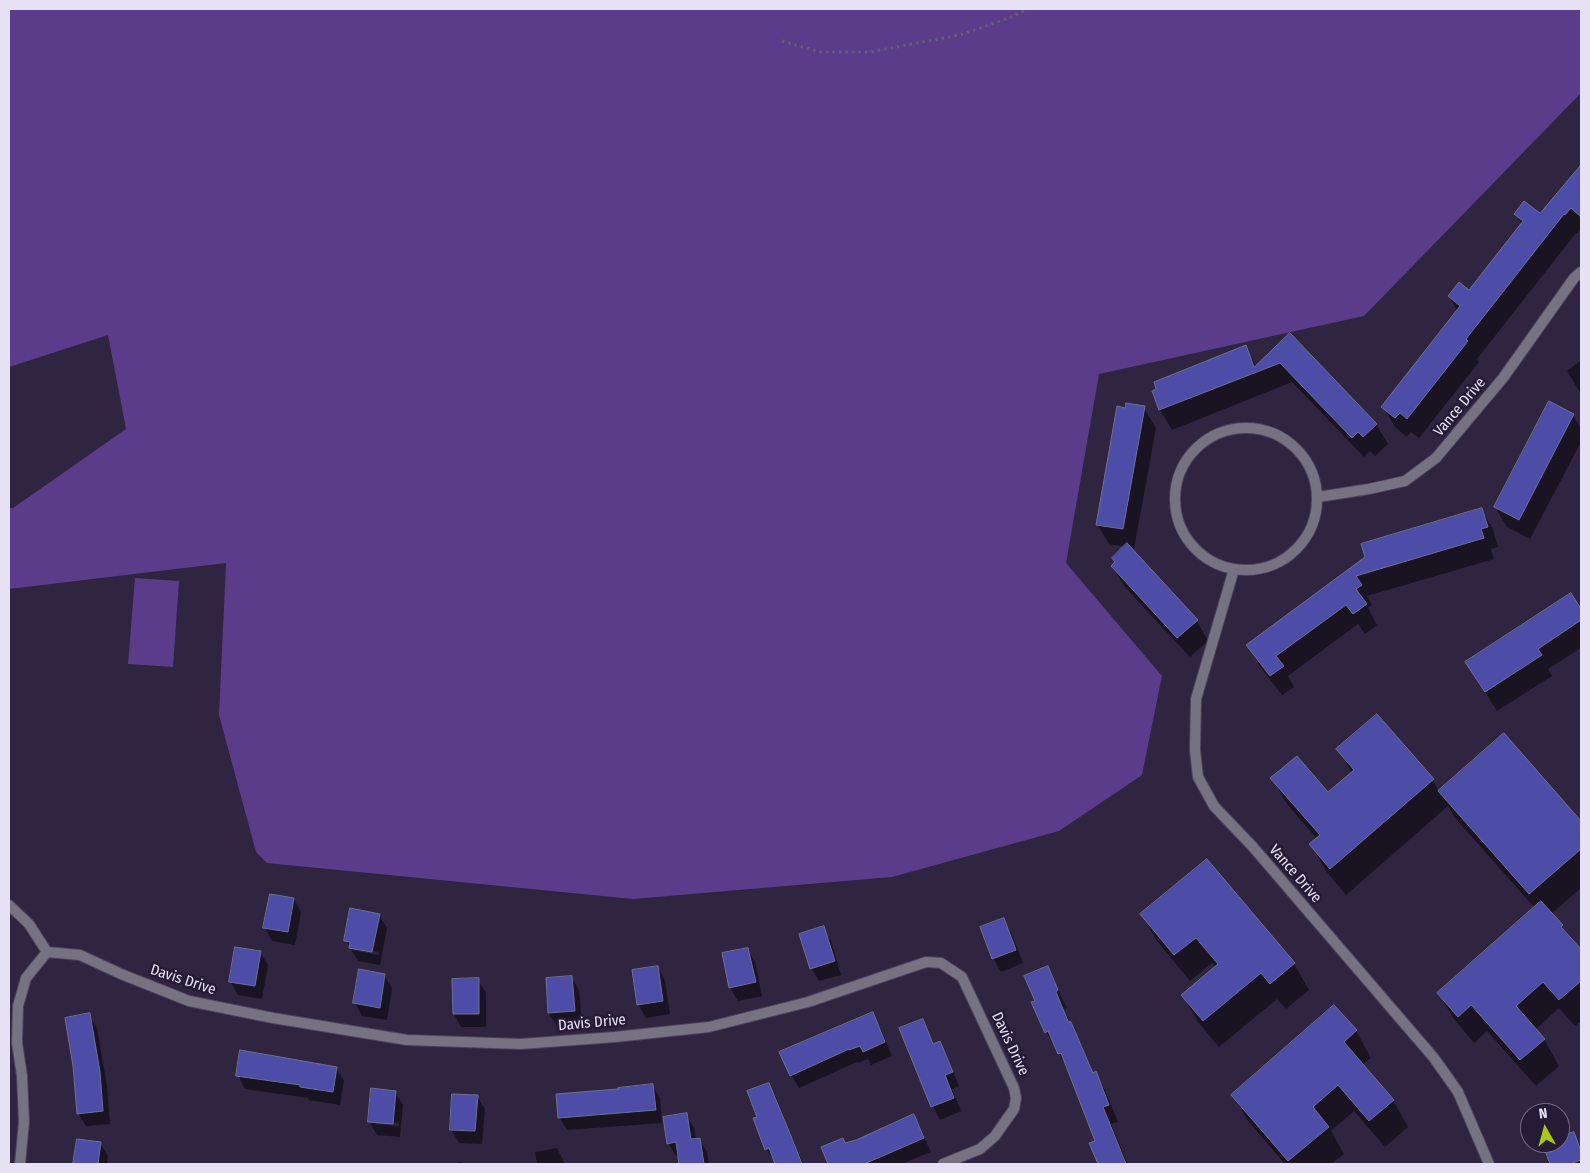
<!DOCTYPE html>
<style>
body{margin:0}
#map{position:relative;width:1590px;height:1173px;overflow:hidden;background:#2f2541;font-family:"Fira Sans Condensed",sans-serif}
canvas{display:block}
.frame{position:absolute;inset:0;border:10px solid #e6e1f4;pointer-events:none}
.north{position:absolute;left:1520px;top:1103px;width:50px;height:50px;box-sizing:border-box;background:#251b37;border:1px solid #726a83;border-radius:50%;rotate:353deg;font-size:14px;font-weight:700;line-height:20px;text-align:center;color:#e6e1f4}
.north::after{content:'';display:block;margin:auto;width:18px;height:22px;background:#abc615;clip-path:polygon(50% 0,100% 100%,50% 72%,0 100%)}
</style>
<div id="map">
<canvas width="1590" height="1173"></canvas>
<div class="frame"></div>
<div class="north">N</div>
</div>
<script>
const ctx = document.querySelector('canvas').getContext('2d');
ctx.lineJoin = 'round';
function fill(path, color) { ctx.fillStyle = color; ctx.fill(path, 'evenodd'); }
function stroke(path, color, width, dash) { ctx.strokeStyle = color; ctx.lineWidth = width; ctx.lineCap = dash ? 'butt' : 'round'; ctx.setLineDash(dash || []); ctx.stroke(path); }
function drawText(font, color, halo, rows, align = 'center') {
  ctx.font = font + ' "Fira Sans Condensed",sans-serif'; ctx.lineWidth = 5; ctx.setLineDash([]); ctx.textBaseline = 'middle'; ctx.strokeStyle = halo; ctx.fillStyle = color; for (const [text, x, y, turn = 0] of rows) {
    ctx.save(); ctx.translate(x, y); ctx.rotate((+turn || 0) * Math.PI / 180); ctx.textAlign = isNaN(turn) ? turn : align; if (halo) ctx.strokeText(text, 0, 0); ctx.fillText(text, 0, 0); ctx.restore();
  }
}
fill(new Path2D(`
 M9 9H1581V93L1364 316 1099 374 1066 563 1162 676 1142 775 1059 831 892 877 633 899 267 863 256 852 219 715 226 563 9 589V508H13L126 429 108 335 9 367Z
 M135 578 179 581 173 667 128 664Z`), '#5b3c8a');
fill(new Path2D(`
 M1581 167V229L1577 234 1576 233 1477 359 1479 362 1419 438 1411 432 1407 437 1395 427 1383 407 1458 312 1449 296 1469 292 1522 225 1516 214 1540 215Z
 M1290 335 1376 424 1388 444 1375 456 1370 451 1364 457 1292 382 1172 430 1160 410 1153 391 1245 347 1257 367Z
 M1581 360V394L1567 371Z
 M1144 408 1156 428 1134 549 1130 548 1197 621 1208 641 1190 657 1124 586 1112 566 1125 547 1109 544 1097 524 1126 409Z
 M1573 415 1581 428V442L1530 539 1507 527 1495 507Z
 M1481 509 1493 529 1498 547 1491 549 1494 559 1367 596 1372 605 1368 608 1377 625 1365 634 1358 624 1288 676 1294 687 1282 695 1259 665 1248 645 1366 557Z
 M1571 595 1581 611V648L1548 669 1552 676 1497 711 1467 663Z
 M1504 734 1581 823V888L1551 914 1581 951V1021L1575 1026 1559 1008 1535 1030 1544 1039 1559 1066 1536 1086 1487 1031 1474 1043 1454 1019 1438 993 1535 908 1455 818 1448 806 1346 895 1326 871 1311 845 1317 839 1287 804 1272 778 1328 794 1352 773 1338 749 1433 780 1439 792Z
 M294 899 301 912 295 945 272 941 265 928Z
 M1142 914 1294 964 1309 990 1286 1009 1277 999 1219 1047 1198 1022 1183 996 1216 968 1212 963 1190 981 1157 941Z
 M379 915 387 928 380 965 358 961 346 941ZM353 947 379 952 378 955 353 950Z
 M1003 919 1011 932 1023 963 1001 972 993 958Z
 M823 928 831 941 841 975 819 981 811 968Z
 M747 949 755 962 762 996 738 1001 730 988 723 954Z
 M260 952 268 965 262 999 238 995 230 981Z
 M658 968 665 981 670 1014 646 1018 638 1004Z
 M1047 968 1067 1008 1064 1009 1071 1025 1080 1041 1094 1073H1096L1105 1090 1118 1122 1111 1124 1128 1164H1099L1091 1144 1097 1141 1069 1070 1046 1032 1037 1001Z
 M384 975 392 988 387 1020 362 1016 355 1003Z
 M571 977 579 990 582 1024 557 1026 549 1013Z
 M478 980 486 993V1027H461L454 1014Z
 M1334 1006 1356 1031 1371 1058 1362 1065 1393 1100 1408 1127 1385 1147 1354 1111 1331 1131 1344 1154 1331 1164H1285L1248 1121 1233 1095Z
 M872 1014 880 1027 892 1056 871 1065 868 1059 858 1063 857 1062 799 1088 791 1075Z
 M89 1015 97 1028 107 1086 110 1124 86 1126 78 1113Z
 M922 1020 934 1045 940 1043 947 1056 959 1086 952 1089 961 1111 940 1120 933 1106 901 1028Z
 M336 1068 344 1081 340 1105 309 1100 308 1098 245 1089 238 1076Z
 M768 1084 776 1097 803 1164H776L766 1149 758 1117Z
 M652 1085 660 1098 662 1123 567 1130 559 1117 620 1090Z
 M395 1092 403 1105 400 1137 377 1135 369 1121ZM376 1121 399 1123V1126L376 1124Z
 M477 1096 485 1109 482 1144 459 1143 451 1129Z
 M686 1114 694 1128 696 1140 699 1139 707 1152 709 1164H680L679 1156H676L668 1143Z
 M914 1116 931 1152 901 1164H829L822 1148 856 1141Z
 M1573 1134 1581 1148V1164H1551L1544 1145 1549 1143H1560V1139Z
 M78 1140 100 1143 108 1156 107 1164H74Z
 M557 1148 565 1164H537L535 1152Z
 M462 1162 463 1164H450Z`), '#0007');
const building = new Path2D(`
 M1581 165V217L1571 208 1565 215 1564 214 1466 339 1468 341 1407 419 1400 413 1395 418 1381 407 1460 306 1448 296 1459 282 1469 290 1523 221 1514 214 1524 201 1540 213Z
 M1290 333 1377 424 1363 437 1358 432 1352 438 1280 363 1159 410 1152 391 1156 389 1154 382 1246 345 1254 367Z
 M1549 401 1574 414 1519 520 1494 507Z
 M1126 403 1145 406 1123 529 1096 525 1117 406 1125 408Z
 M1482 508 1488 527 1481 529 1484 538 1356 576 1362 585 1356 589 1367 604 1353 614 1346 605 1276 656 1284 666 1270 676 1246 645 1365 557 1361 544Z
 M1127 543 1198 620 1177 638 1111 566 1115 562 1112 558Z
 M1571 593 1581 609V620L1538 649 1542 655 1485 692 1465 662Z
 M1377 714 1434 779 1330 869 1309 844 1320 835 1270 778 1297 756 1328 792 1354 770 1336 749Z
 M1504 733 1581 821V849L1529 894 1438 791Z
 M1207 859 1295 963 1270 984 1261 973 1203 1021 1181 995 1218 964 1196 938 1174 955 1140 914Z
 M270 894 294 898 288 932 263 928Z
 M1541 901 1563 925 1561 927 1581 949V981L1559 1000 1543 982 1516 1006 1545 1039 1520 1060 1471 1005 1458 1017 1437 993Z
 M350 908 380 914 372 952 349 948 350 942 344 941Z
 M1004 918 1016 950 992 959 980 927Z
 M824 926 835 961 810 969 799 934Z
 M235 947 261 951 255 986 229 982Z
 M748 948 756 982 729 988 722 953Z
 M658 966 663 1001 637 1005 632 970Z
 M1048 966 1058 990 1056 992 1068 1021 1071 1022 1093 1073 1096 1071 1109 1105 1103 1107 1126 1164H1098L1089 1143 1095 1141 1061 1053 1058 1054 1048 1031 1045 1033 1031 1002 1035 1001 1024 976Z
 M359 969 385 974 380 1008 353 1003Z
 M572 976 575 1011 548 1013 546 978Z
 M479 978V1014H453L452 979Z
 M1334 1005 1357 1030 1344 1042 1394 1100 1369 1121 1338 1085 1313 1107 1329 1127 1288 1161 1231 1095Z
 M873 1012 885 1042 863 1052 860 1046 849 1050V1049L790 1076 779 1052Z
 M90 1013 100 1072 103 1111 77 1114 73 1066 65 1018Z
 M923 1019 933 1044 940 1041 953 1072 945 1075 954 1098 931 1107 899 1028Z
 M240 1050 337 1067 333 1092 300 1087V1085L236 1076Z
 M769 1083 791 1136 802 1164H775L769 1148 765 1150 753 1118 757 1117 747 1091Z
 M653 1084 656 1110 558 1118 556 1094 618 1089V1088Z
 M371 1088 396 1091 393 1124 368 1122Z
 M452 1094 478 1095 475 1131 450 1130Z
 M687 1113 691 1139 700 1138 704 1164H679L676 1142 667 1144 663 1117Z
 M914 1114 924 1138 864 1164H828L821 1147 843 1138 845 1143 856 1140Z
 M1574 1132 1581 1151V1160L1570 1164H1550L1542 1143H1560V1137Z
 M77 1139 101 1142 98 1164H73Z`);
fill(building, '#4d4da7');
stroke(building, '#6c7091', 1);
const minor = new Path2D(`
 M1175 499a71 71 0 1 1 142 0a71 71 0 1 1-142 0Z
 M1318 497 1369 489 1405 481 1436 458 1503 378 1574 278 1581 272
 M1234 569 1196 699 1195 750 1198 777 1214 806 1253 847 1434 1058 1458 1092 1489 1164
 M9 905 29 924 47 952
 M47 952 80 955 121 974 189 1001 273 1018 407 1040 521 1044 615 1037 709 1027 808 1002 926 962 941 963 962 977 1014 1088 1016 1098 1014 1109 995 1136 980 1149 943 1164
 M20 1164 24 1122 22 1076 17 1043 18 1006 26 978 47 952`);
stroke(minor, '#4c435e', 12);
stroke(new Path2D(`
 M782 41 820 52H870L960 35 1009 18 1028 9`), '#665e77', 3, [2.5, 4]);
stroke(minor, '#777282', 10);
drawText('15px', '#e6e1f4', '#251b37', [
 ["Vance Drive",1460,407,-50],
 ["Vance Drive",1295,874,49],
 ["Davis Drive",183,980,18],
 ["Davis Drive",592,1023,-5],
 ["Davis Drive",1010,1044,65]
]);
</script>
